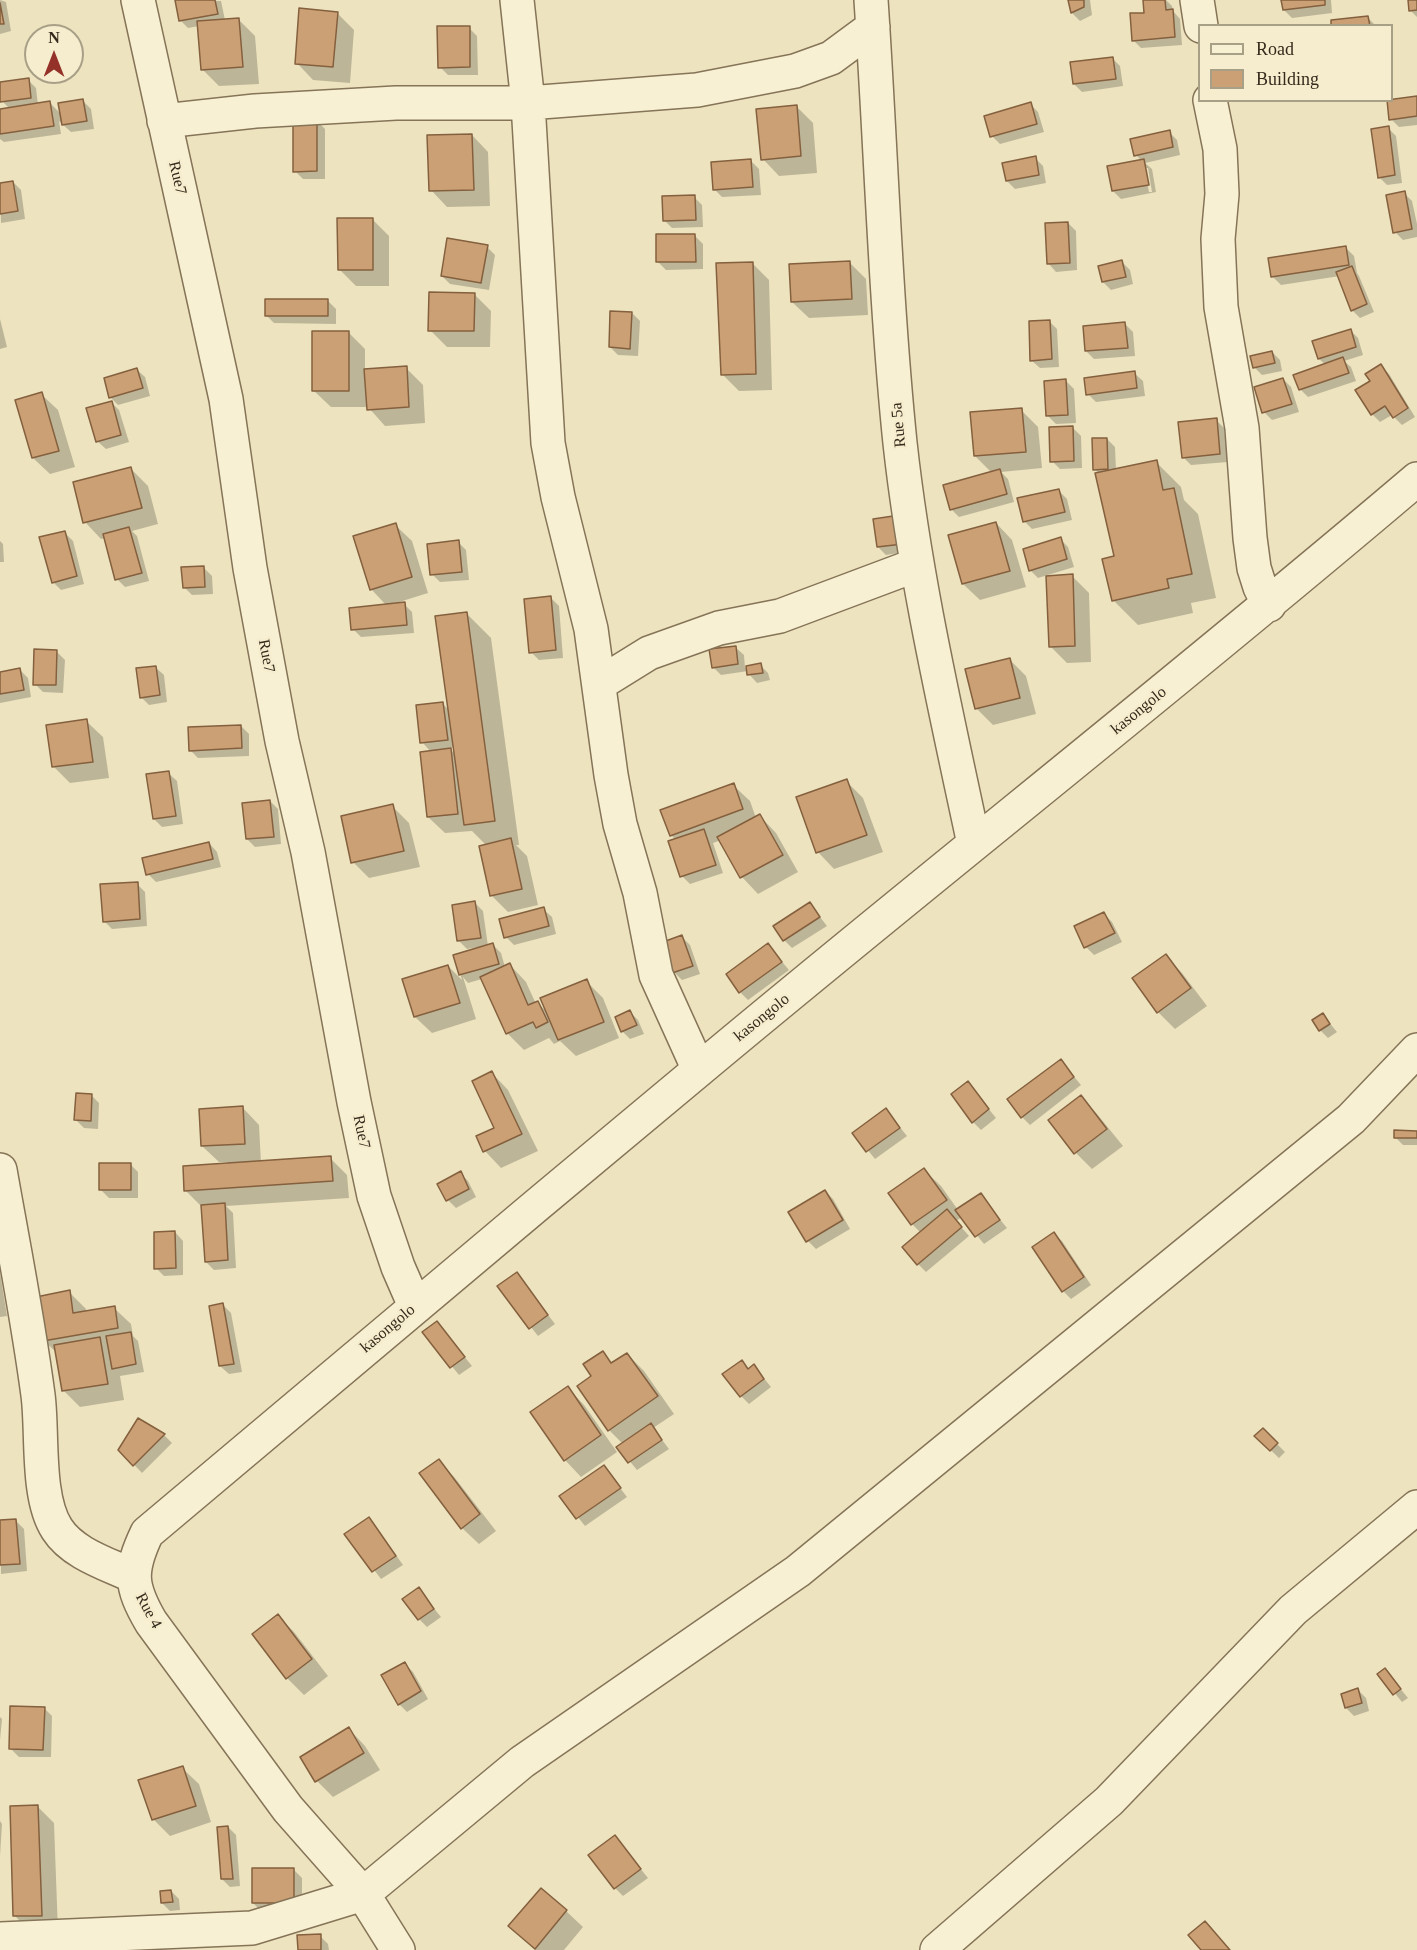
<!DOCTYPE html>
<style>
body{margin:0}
#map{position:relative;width:1417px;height:1950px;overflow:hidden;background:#ede3bf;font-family:"Times New Roman",serif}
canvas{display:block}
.legend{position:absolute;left:1198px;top:24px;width:195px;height:78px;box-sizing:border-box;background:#f5edce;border:2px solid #a89f87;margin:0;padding:8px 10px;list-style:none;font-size:18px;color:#352a1c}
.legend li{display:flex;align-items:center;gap:12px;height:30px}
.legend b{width:30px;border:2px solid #a89f87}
.north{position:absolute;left:24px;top:24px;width:60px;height:60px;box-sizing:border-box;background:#f5edce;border:2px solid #a89f87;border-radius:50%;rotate:0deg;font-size:16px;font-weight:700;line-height:24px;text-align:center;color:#352a1c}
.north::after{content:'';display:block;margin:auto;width:21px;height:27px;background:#943128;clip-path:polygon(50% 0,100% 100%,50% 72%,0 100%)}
</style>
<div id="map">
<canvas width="1417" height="1950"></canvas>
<ul class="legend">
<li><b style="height:8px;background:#f8f0d2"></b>Road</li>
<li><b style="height:16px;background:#cba075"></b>Building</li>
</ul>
<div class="north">N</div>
</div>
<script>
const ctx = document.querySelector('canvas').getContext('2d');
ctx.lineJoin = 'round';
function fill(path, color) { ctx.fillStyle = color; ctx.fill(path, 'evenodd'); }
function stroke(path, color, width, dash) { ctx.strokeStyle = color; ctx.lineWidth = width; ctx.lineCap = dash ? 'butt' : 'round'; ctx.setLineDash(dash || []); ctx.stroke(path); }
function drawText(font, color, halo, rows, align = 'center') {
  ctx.font = font + ' "Times New Roman",serif'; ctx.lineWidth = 5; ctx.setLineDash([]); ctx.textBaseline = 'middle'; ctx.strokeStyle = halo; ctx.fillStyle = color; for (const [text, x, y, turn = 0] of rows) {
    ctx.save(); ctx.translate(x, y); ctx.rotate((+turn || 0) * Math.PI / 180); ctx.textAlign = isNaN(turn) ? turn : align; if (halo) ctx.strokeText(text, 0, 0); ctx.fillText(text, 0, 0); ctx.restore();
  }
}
fill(new Path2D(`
 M0 0 6 2 11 31 0 34Z
 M176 0 221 1 225 20 238 19 255 36 259 84 219 86 202 69 199 26 188 28 180 20Z
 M1070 0H1090L1092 15 1080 21 1072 13Z
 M1145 0H1166L1172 6 1173 11 1180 19 1182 45 1141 48 1133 40 1146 14Z
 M1283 0H1331L1332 13 1292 18 1284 10Z
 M1409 0H1417V17L1410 10Z
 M337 13 354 30 350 83 313 80 297 63Z
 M1368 18 1376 26H1333Z
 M469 28 477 36 478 75H448L440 67Z
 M1112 58 1120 66 1123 86 1082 92 1074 84Z
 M28 80 36 88 38 105 50 103 61 114 83 101 91 109 94 129 71 132 59 121 61 134 4 142 0 139V111L10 109 2 101 0 83Z
 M1417 98V125L1399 127 1391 119Z
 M1030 104 1038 112 1044 132 1000 144 992 136Z
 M797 107 813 123 817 173 779 176 763 159Z
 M317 121 325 129V179H303L295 171Z
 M1388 128 1396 136 1402 183 1387 185 1379 177Z
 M1169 132 1177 140 1180 155 1145 163 1152 169 1156 192 1121 199 1113 191 1142 161 1136 155ZM1144 168H1148L1152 192H1149Z
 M472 135 488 152 490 206 447 207 431 190Z
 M1035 158 1043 166 1046 183 1015 189 1007 181Z
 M751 161 759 169 761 195 722 197 714 189Z
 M13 182 21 190 25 219 1 223 0 184Z
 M1404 193 1412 201 1417 224V237L1403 240 1395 232Z
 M694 197 702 205 703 227 672 228 664 220Z
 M372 219 389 236V286H356L339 269Z
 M1068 223 1076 231 1077 270 1056 272 1048 263Z
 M695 236 703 244V269L666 270 658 262Z
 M487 247 495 255 489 290 450 284 442 276Z
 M1346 248 1354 256 1357 273 1359 276 1374 312 1360 318 1352 310 1340 276 1281 285 1273 277Z
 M1122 262 1130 270 1133 284 1111 290 1103 282Z
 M752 263 769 280 772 390 739 391 722 374Z
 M850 263 866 279 868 315 809 318 792 302Z
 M474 294 491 311 490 347H447L430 330Z
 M328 301 336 309V324L274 323 266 315Z
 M632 313 640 321 638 356 618 355 610 347Z
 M0 319 7 347 0 349Z
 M1049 321 1057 329 1059 367 1040 368 1031 360Z
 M1125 324 1133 332 1135 356 1094 359 1086 351Z
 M1350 330 1358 338 1363 355 1344 361 1351 367 1356 381 1308 397 1300 389 1326 365 1319 359Z
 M349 333 365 349V370L406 368 423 385 425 423 385 426 368 407H331L314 391Z
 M1272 352 1280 360 1282 371 1262 375 1254 367Z
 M1381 366 1389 374 1415 417 1402 425 1392 415 1380 422 1372 414Z
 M136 369 145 377 150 396 118 405 110 397Z
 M1134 373 1143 381 1145 396 1096 402 1088 394Z
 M1283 379 1291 387 1299 412 1272 420 1264 412Z
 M1066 381 1074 389 1076 423 1056 424 1048 416Z
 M41 394 58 410 75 467 50 474 33 458Z
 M111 402 119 410 129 442 106 449 97 441Z
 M1021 410 1038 427 1042 468 1001 472 1008 479 1014 502 959 517 951 509 992 473 975 456Z
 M1216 420 1224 428 1228 462 1191 465 1183 457Z
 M1073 428 1081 436 1082 468 1060 469 1052 461Z
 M1107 439 1115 447 1116 471 1156 462 1181 487 1184 500 1198 514 1216 598 1191 603 1193 613 1138 625 1113 600 1116 557 1100 474 1094 469Z
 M131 469 148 486 158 524 132 531 137 536 149 581 125 587 117 579 106 538 101 539 85 522Z
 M1059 491 1067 499 1072 520 1032 529 1024 521Z
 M875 520 911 551 886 555 878 547Z
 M996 523 1012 540 1026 587 980 600 963 584Z
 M395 525 412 541 428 593 396 603 404 604 412 612 414 633 361 637 353 629 387 606 371 589Z
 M65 533 73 541 84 584 61 590 53 582Z
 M1060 539 1068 547 1074 567 1038 578 1030 570Z
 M0 541 3 544 4 562H0Z
 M458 542 466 550 469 580 440 582 432 574Z
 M204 568 212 576 213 594 192 595 184 587Z
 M1072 576 1089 593 1091 662 1067 663 1050 646Z
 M551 598 559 606 563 658 539 660 531 652Z
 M466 613 491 638 519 845H516L527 856 538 905 508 912 492 896 486 845 472 831 445 833 428 817 431 752 422 742 443 704 450 711ZM455 747 456 755 449 748Z
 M735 647 744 655 745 668 760 665 768 673 770 680 757 683 749 674 748 671 721 675 713 667Z
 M57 652 65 660 63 693 43 692 35 684Z
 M1009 659 1026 676 1036 714 993 725 976 708Z
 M155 667 164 675 167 702 149 705 141 697Z
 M20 670 28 678 31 697 0 703V673Z
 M86 721 103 737 109 778 70 783 54 767Z
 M241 726 249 734V756L198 758 190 750Z
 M168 773 177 781 183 824 162 827 154 819Z
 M846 781 863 798 883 852 834 869 818 852Z
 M733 785 750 801 756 818 760 816 776 833 798 872 758 894 742 877 721 840 713 843 723 873 690 884 682 876 676 840 671 835Z
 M270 801 278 809 281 844 255 847 247 839Z
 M392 806 409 823 420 867 369 878 353 862Z
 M209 843 217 852 221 867 156 882 148 874Z
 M137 884 145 892 147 926 112 929 104 921Z
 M475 903 483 911 488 946 493 945 501 953 505 967 510 965 526 982 536 1004 538 1003 548 1013 586 981 603 998 619 1038 576 1056 560 1041 554 1044 549 1038 524 1050 507 1033 482 979 468 983 463 977 476 1019 432 1033 415 1017 448 966 462 980 455 956 478 949V947L467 949 459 941Z
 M810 904 827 926 792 948 784 940Z
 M543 909 552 917 556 934 514 945 506 937Z
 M1104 914 1112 922 1122 942 1094 955 1086 947 1076 927Z
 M682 937 690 945 700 974 682 980 674 972Z
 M768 945 789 970 748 1000 740 992Z
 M1166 956 1182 973 1207 1006 1175 1029 1158 1012Z
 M630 1012 638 1020 644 1034 630 1039 622 1031 617 1018Z
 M1323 1015 1337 1032 1328 1038 1320 1030Z
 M1061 1061 1081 1085 1030 1125 1022 1117Z
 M492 1073 508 1090 538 1151 501 1168 485 1151 496 1129Z
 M968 1083 996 1118 981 1130 973 1122Z
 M91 1095 99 1103 98 1129 84 1128 75 1119Z
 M1081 1097 1097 1114 1123 1146 1092 1169 1076 1153 1050 1120Z
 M243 1108 259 1125 261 1163 330 1158 347 1175 349 1198 226 1206 233 1213 236 1268 214 1270 206 1262 203 1208 186 1191 228 1165V1162H219L202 1146Z
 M886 1110 907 1136 875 1159 854 1133Z
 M1417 1132V1145H1403L1395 1137Z
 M130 1164 138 1172V1198H109L101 1190Z
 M924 1170 941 1186 958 1210 980 1195 1007 1228 984 1244 962 1217 956 1221 969 1236 926 1272 918 1264 921 1233 912 1224Z
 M460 1173 468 1181 476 1197 456 1208 448 1200Z
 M825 1191 833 1199 850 1229 816 1249 808 1241 790 1213Z
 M175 1232 183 1241V1275L164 1276 156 1268Z
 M1054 1234 1062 1241 1091 1285 1071 1299 1063 1291Z
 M0 1272 7 1316 0 1317Z
 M517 1274 555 1324 538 1336 499 1286Z
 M69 1292 86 1309V1312L114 1308 131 1324 133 1336 138 1341 144 1372 120 1376 124 1400 80 1407 64 1391 57 1353 44 1341Z
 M223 1305 231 1313 242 1372 229 1374 220 1366Z
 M437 1323 472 1366 459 1375 424 1332Z
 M602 1353 613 1364 627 1354 644 1371 674 1414 653 1428 669 1449 637 1470 618 1447 623 1444 609 1430 594 1377Z
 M741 1362 749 1370 754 1366 771 1387 749 1404 741 1396Z
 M568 1388 584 1405 617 1452 581 1477 565 1460Z
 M138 1420 164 1435 172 1443 142 1473 120 1450Z
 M1263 1430 1285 1452 1279 1458 1256 1436Z
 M439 1461 455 1478 496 1531 479 1544 462 1528Z
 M604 1467 627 1497 585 1526 561 1496Z
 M368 1519 376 1527 403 1565 381 1579 347 1534Z
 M16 1521 24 1529 27 1571 1 1574 0 1522Z
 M418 1589 441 1617 427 1627 419 1619Z
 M278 1616 294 1632 328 1676 304 1695 287 1678 254 1634Z
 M405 1664 413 1672 428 1699 407 1712 399 1704Z
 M1385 1670 1408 1698 1402 1702 1379 1674Z
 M1358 1690 1366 1698 1369 1711 1354 1716 1346 1708 1343 1695Z
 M44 1708 52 1716 51 1757H19L11 1749Z
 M0 1717 2 1719 0 1740Z
 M349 1729 365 1746 380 1770 333 1797 317 1781Z
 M182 1768 199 1784 211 1822 170 1836 153 1819Z
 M37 1806 54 1823 58 1932 32 1933 15 1916Z
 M0 1821 2 1824 0 1856Z
 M228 1827 236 1835 240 1886 230 1887 222 1879Z
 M615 1837 648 1878 623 1896 615 1888Z
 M294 1870 302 1878V1911H261L253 1903Z
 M171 1891 179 1899 180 1910 170 1911 162 1903Z
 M566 1911 583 1927 564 1950H535L510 1926Z
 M320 1936 328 1944 329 1950H300Z`), '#0003');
const building = new Path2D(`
 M175 0H215L218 14 179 21Z
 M1068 0H1084V7L1071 13Z
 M1143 0H1165L1166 10 1173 9 1175 37 1132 41 1130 13H1144Z
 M1281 0H1325V5L1283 10Z
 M1408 0H1417V10L1409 11Z
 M0 3 4 24H0Z
 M299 8 338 12 333 67 295 64Z
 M1368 16 1370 26H1331V20Z
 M239 18 243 67 201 70 197 21Z
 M437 26H470V67L438 68Z
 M1113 57 1116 79 1073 84 1070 62Z
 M29 78 31 98 0 102V82Z
 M1417 96V116L1389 120 1387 100Z
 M83 99 87 121 62 125 58 103Z
 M50 101 54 126 0 134V109Z
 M1031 102 1037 124 990 137 984 116Z
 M797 105 801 156 761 160 756 109Z
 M317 119V171L293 172V120Z
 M1389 126 1395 175 1378 178 1371 129Z
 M1170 130 1173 147 1134 156 1130 139Z
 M472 134 474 190 429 191 427 135Z
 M1036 156 1039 175 1006 181 1002 163Z
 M751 159 753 187 713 190 711 162Z
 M1144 159 1149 185 1112 191 1107 166Z
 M13 181 18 211 0 214V183Z
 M1405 191 1412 229 1393 233 1386 195Z
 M695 195 696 220 663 221 662 196Z
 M337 218H373V270H338Z
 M1068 222 1070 263 1047 264 1045 223Z
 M656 234H695L696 262H656Z
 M447 238 488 245 481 283 441 276Z
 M1346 246 1349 265 1271 277 1268 258Z
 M1122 260 1126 277 1102 282 1098 266Z
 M850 261 852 299 791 302 789 264Z
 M753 262 756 374 721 375 716 263Z
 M1352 266 1367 304 1351 311 1336 272Z
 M429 292 475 293 474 331H428Z
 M265 299H328V316H265Z
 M610 311 632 312 630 349 609 347Z
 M1050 320 1052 359 1030 361 1029 321Z
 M1125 322 1128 348 1085 351 1083 326Z
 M1351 329 1356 347 1318 359 1312 341Z
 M312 331H349V391H312Z
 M1272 351 1275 363 1253 368 1250 356Z
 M1343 357 1349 373 1299 390 1293 375Z
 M1381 364 1408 408 1393 418 1385 406 1371 415 1355 390 1370 381 1365 374Z
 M407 366 409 407 367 410 364 369Z
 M137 368 143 388 109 398 104 378Z
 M1135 371 1137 388 1086 395 1084 378Z
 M1283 378 1292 404 1262 413 1254 387Z
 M1066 379 1068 415 1046 416 1044 381Z
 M42 392 59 451 32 458 15 400Z
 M112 401 121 435 96 442 86 408Z
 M1022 408 1026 452 974 456 970 412Z
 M1217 418 1220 454 1182 458 1178 422Z
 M1073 426 1074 461 1050 462 1049 427Z
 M1092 438H1107L1108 469 1093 470Z
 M1157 460 1163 490 1174 488 1192 574 1167 579 1169 588 1112 601 1102 559 1114 556 1095 473Z
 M131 467 142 508 83 523 73 482Z
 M1000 469 1007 494 950 510 943 485Z
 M1059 489 1065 512 1023 522 1017 498Z
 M900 515 903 544 877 547 873 519Z
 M996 522 1010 571 962 584 948 535Z
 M396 523 412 577 370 590 353 536Z
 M129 527 142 573 115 580 103 534Z
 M65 531 77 576 52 583 39 537Z
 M1061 537 1067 559 1029 571 1023 549Z
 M459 540 462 572 430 575 427 544Z
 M204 566 205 587 183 588 181 567Z
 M1073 574 1075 646 1049 647 1046 576Z
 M551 596 556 650 529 653 524 599Z
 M405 602 407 625 351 630 349 608Z
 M467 612 495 821 464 825 435 616Z
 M736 646 738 664 712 668 709 649Z
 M34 649 57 650 56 685H33Z
 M1010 658 1020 698 975 709 965 669Z
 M761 663 763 673 747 675 746 666Z
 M156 666 160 695 140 698 136 668Z
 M20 668 24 690 0 694V672Z
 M443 702 448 740 420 743 416 705Z
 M87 719 93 762 52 767 46 725Z
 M241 725 242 748 189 751 188 727Z
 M451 748 458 814 427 817 420 752Z
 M169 771 176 816 153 819 146 774Z
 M847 779 867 835 816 853 796 797Z
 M734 783 743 809 670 836 660 810Z
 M270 800 274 837 246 839 242 803Z
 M393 804 404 851 351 863 341 816Z
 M760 814 783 855 740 878 717 837Z
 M704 829 716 865 680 877 668 841Z
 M511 838 522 889 490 896 479 846Z
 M209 842 213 859 146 875 142 858Z
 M138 882 140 919 103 922 100 884Z
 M475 901 481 938 457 941 452 905Z
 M810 902 820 917 783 941 773 926Z
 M544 907 549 926 504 938 499 919Z
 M1104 912 1115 933 1084 948 1074 926Z
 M682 935 693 966 672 973 663 942Z
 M493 943 499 964 459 975 453 955Z
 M768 943 782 962 739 993 726 974Z
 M1166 954 1191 988 1157 1013 1132 978Z
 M510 963 528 1005 538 1001 548 1022 536 1028 533 1022 506 1034 480 977Z
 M448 965 460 1003 414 1017 402 979Z
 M587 979 604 1022 558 1040 540 998Z
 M630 1010 637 1025 621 1032 615 1017Z
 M1323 1013 1330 1024 1319 1031 1312 1020Z
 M1061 1059 1074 1077 1021 1118 1007 1099Z
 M492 1071 522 1134 483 1152 476 1136 494 1128 472 1081Z
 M968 1081 989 1109 972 1123 951 1094Z
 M76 1093 92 1094 91 1121 74 1120Z
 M1081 1095 1107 1129 1074 1154 1048 1120Z
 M243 1106 245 1144 201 1146 199 1109Z
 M886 1108 900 1128 866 1152 852 1133Z
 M1394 1130 1417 1131V1138H1394Z
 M331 1156 333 1181 184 1191 183 1166Z
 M99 1163H131V1190H99Z
 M924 1168 947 1200 911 1225 888 1193Z
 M461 1171 469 1189 446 1201 437 1184Z
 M825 1190 843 1220 806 1242 788 1212Z
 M981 1193 1000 1220 975 1237 955 1210Z
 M225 1203 228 1260 205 1262 201 1205Z
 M947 1209 962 1227 917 1265 902 1247Z
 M175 1231 176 1268 154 1269V1232Z
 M1054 1232 1084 1277 1062 1292 1032 1247Z
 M517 1272 548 1315 529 1329 497 1286Z
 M70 1290 73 1313 115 1306 118 1328 43 1341 36 1297Z
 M223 1303 234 1364 219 1366 209 1306Z
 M437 1321 465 1357 450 1368 422 1332Z
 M131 1332 136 1364 112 1369 106 1336Z
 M100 1337 108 1384 62 1391 54 1345Z
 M603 1351 611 1363 627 1353 658 1396 608 1431 577 1386 591 1376 583 1364Z
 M742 1360 748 1369 754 1364 764 1379 740 1397 722 1374Z
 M568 1386 601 1435 564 1461 530 1412Z
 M138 1418 165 1434 133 1466 118 1450Z
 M651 1423 662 1440 628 1463 616 1447Z
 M1263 1428 1278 1443 1270 1451 1254 1436Z
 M439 1459 480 1514 461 1529 419 1473Z
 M604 1465 621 1488 576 1519 559 1496Z
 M369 1517 396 1556 372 1572 344 1534Z
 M16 1519 20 1564 0 1565V1520Z
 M419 1587 434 1609 418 1620 402 1599Z
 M278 1614 312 1659 286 1679 252 1634Z
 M405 1662 421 1691 398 1705 381 1675Z
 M1385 1668 1401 1689 1393 1695 1377 1674Z
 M1358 1688 1362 1703 1345 1708 1341 1694Z
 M10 1706 45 1707 43 1750 9 1749Z
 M349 1727 364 1753 315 1782 300 1757Z
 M183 1766 196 1806 152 1820 138 1780Z
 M38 1805 42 1916H13L10 1806Z
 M228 1826 233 1879H221L217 1827Z
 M615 1835 641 1869 614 1889 588 1855Z
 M252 1868H294V1903H252Z
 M541 1888 567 1910 535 1949 508 1926Z
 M171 1890 173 1902 161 1903 160 1891Z
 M1205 1921 1230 1950H1201L1188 1935Z
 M321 1934V1950H298L297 1935Z`);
fill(building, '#cba075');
stroke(building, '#84603e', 1.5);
const minor = new Path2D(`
 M138 0 226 399 250 568 282 741 308 852 354 1102 374 1196 398 1267 415 1306
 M517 0 528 103 548 443 558 497 591 629 611 775 620 824 640 893 656 975 699 1070
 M871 0C881 148 885 296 900 443 915 579 946 712 974 844
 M1197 0 1201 26
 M1210 100 1220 149 1222 194 1218 239 1221 307 1242 428 1250 538 1254 568 1260 587 1269 605
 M164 121 255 111 396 103H528L697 90 795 71 831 58 873 27
 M599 684 649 653 719 628 780 616 916 565
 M0 1170C13 1244 28 1319 38 1395 43 1432 36 1497 57 1529 73 1554 108 1564 133 1576
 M0 1939 252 1928 363 1894 522 1762 798 1571 1351 1119 1417 1050
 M398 1950 363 1894 288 1809 151 1622C130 1586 129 1571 147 1533 330 1378 515 1223 700 1069 937 871 1181 680 1417 479
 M937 1950 1109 1801 1293 1610 1417 1507`);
stroke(minor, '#857458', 36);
stroke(minor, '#f8f0d2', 33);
drawText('16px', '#352a1c', '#f5edce', [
 ["Rue7",177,178,77],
 ["Rue 5a",899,425,-95],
 ["Rue7",266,656,79],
 ["kasongolo",1139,711,-39],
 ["kasongolo",762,1018,-39],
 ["Rue7",361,1132,78],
 ["kasongolo",388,1329,-40],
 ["Rue 4",148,1611,62]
]);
</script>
